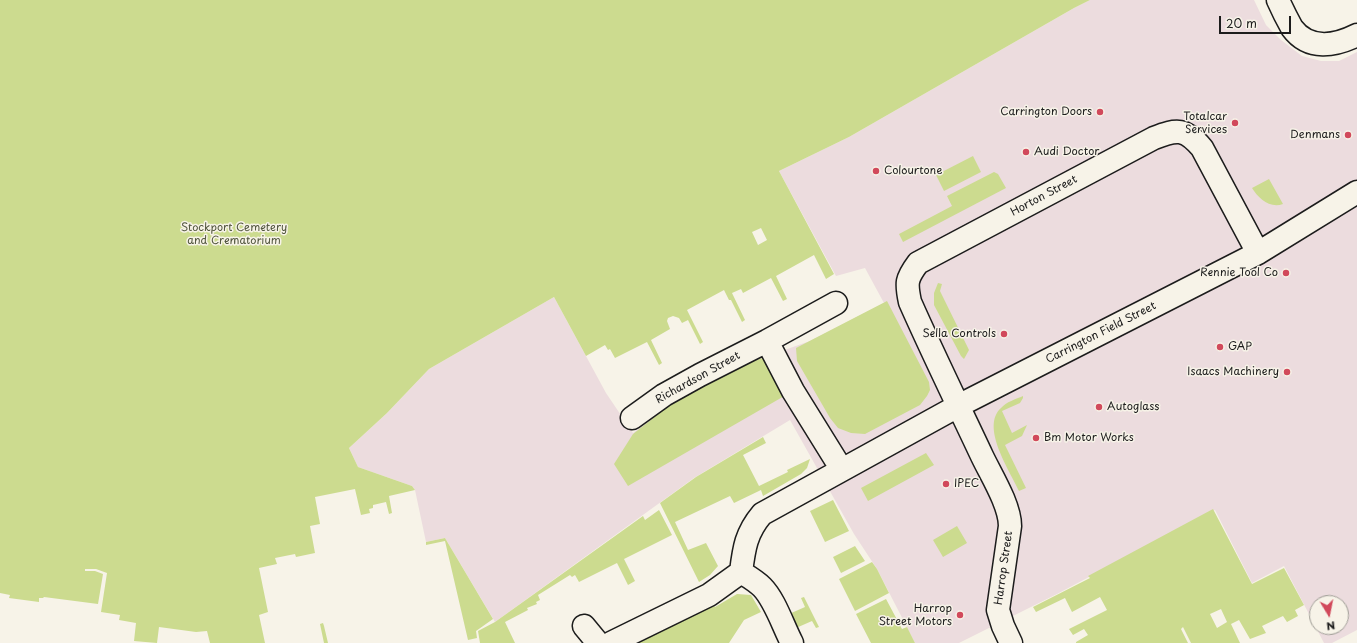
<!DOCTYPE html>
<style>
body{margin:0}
#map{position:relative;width:1357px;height:643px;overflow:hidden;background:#f7f3e8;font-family:"Playpen Sans",sans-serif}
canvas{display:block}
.north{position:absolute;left:1309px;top:595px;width:40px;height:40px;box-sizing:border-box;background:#f7f3e8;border:1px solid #9f9d96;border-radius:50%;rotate:170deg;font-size:11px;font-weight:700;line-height:16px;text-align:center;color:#1c1c1c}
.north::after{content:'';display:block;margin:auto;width:14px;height:18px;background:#d1495b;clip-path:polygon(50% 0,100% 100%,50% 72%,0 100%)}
.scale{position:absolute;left:1219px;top:16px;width:72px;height:18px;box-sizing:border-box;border:2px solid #1c1c1c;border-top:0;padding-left:5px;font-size:12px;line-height:14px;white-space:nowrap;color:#1c1c1c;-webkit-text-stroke:3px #f7f3e8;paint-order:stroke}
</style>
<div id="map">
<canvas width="1357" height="643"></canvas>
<div class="north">N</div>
<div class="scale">20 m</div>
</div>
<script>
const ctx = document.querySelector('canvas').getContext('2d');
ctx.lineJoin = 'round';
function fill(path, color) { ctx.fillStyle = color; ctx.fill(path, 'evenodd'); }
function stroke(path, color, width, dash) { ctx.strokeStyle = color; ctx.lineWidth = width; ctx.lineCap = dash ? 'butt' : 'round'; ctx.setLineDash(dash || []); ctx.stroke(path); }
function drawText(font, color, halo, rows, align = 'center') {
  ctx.font = font + ' "Playpen Sans",sans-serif'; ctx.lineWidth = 3; ctx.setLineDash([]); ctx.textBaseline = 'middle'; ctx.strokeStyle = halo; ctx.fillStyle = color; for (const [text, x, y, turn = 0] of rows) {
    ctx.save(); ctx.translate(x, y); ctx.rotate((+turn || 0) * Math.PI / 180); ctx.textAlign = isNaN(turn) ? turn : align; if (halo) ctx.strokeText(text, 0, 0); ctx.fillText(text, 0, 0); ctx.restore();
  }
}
fill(new Path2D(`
 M1090 0H1254L1266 25 1281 40 1302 56 1321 61H1339L1357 52V630L1332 643H1324L1284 566 1252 583 1215 510 1057 594 959 643H915L877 569 854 534 790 420 694 478 495 622 445 538 426 542 415 490 412 486 358 467 349 448 387 413 429 369 554 297 606 393 633 433 671 404 742 365 810 341 884 303 865 268 836 276 779 171 849 137 1074 8ZM1317 603H1341V627H1317Z`), '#ecdcde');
fill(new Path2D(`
 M0 0H1090L1074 8 849 137 779 171 834 274 826 279 814 255 776 276 787 299 783 301 771 278 743 293 741 289 732 293 745 320 742 322 731 300H729L724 290 687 310 703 342 700 344 688 320 682 323 679 318 673 316 668 318 667 321 670 329 651 340 662 363 659 365 647 342 615 358 610 349 608 350 605 345 586 356 554 297 429 369 387 413 349 448 358 467 412 486 415 490 389 496 392 513 389 514 386 502 373 505V508L369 509 370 513 361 515 355 489 315 497 320 524 310 526 315 553 296 557 295 554 275 558 277 564 259 568 268 612 259 615 265 643H210L207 631 196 632 159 627 157 643 134 641 136 623 119 620 120 615 101 612 107 573 96 569H85V571H95L103 574 98 604 44 597 43 598H39V602L9 598 10 595 0 593ZM761 228 767 240 758 245 752 232Z
 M973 156 981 172 944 191 936 175Z
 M994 172 998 174 1006 188 903 242 899 234 952 206 947 196Z
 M1269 179 1283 204C1270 209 1258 198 1252 188Z
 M938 283 942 284 940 291 969 350 964 359 961 356 934 305V293Z
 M887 301 929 382 930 390 927 396 920 405 865 434 851 433 838 428 830 418 797 361 796 348Z
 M774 354 793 391 628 486 614 464 633 434 671 404 742 365Z
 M1023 396V398L1020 403 1002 411 1012 433 1027 425 1022 436 1005 445 1026 488 1019 491C1010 471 980 427 1001 408 1006 402 1016 399 1023 396Z
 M763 437 766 443 743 455 759 486 788 472 787 470 810 459 807 468 801 474 763 496 761 490 734 503 730 496 675 522 688 550 706 543 718 566 710 575 699 582 660 503 696 477Z
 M926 453 934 465 868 501 861 488Z
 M833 500 849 531 825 542 810 511Z
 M1213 509 1252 584 1284 568 1304 605 1295 610 1298 616 1287 622 1283 616 1262 626 1266 633 1250 639 1239 620 1231 624 1240 643H1191L1183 627 1181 629 1188 643H1076V642L1088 635 1084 629 1073 635 1069 629 1107 610 1100 597 1072 612 1065 598 1036 612 1033 607 1090 578 1088 576ZM1221 609 1227 622 1217 628 1210 614Z
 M659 510 672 535 624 559 635 581 628 585 617 563 579 582 575 575 572 577 570 575 538 595 540 600 536 602 537 604 527 608 528 610 505 622 515 643H480L478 631 495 622 643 516 645 520Z
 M957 526 967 543 943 557 933 540Z
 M445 538 493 619 476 631 477 638 468 640 445 541 426 545V542Z
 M855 546 865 561 841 573 833 557Z
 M872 562 877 569 889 593 855 611 839 579Z
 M737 594 751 595 761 612 744 620 729 643H611L709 595 715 607Z
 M804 597 819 627 816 628 812 621 796 628 789 614 805 607 801 598Z
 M886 599 902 629 907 627 915 643H871L856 614Z
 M323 623 324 626 328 643H324L320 624Z`), '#ccdb8f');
const minor = new Path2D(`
 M1278 0C1282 9 1287 19 1292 28 1309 51 1335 46 1357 35
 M767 341 793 391 842 470
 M632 418 664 395 700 375 767 341 836 303
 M741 572C749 577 756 581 762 587 775 600 783 626 792 643
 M584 626 598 643
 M611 643 709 595 741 572C744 548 746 533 762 514L958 406 1258 253 1357 192
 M1011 643 1003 626 998 610 1010 526C1010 505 991 475 982 456 958 405 933 354 910 302 906 283 906 279 918 263L1154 138C1177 129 1185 128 1202 148L1258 253`);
stroke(minor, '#1c1c1c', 25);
stroke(minor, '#f7f3e8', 22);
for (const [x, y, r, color] of [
 [1100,112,4,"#d1495b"],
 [1235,123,4,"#d1495b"],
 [1348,135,4,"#d1495b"],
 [1026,152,4,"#d1495b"],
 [876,171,4,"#d1495b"],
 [1286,273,4,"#d1495b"],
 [1004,334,4,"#d1495b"],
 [1220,347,4,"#d1495b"],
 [1287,372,4,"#d1495b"],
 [1099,407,4,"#d1495b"],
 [1036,438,4,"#d1495b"],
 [946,484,4,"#d1495b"],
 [960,615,4,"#d1495b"]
]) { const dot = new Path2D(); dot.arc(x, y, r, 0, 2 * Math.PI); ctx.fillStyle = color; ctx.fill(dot); stroke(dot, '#f7f3e8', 1.5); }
drawText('11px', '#1c1c1c', '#f7f3e8', [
 ["Carrington Doors",1092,112],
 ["Totalcar",1227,117],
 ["Services",1227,130],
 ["Denmans",1340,135],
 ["Audi Doctor",1034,152,"left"],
 ["Colourtone",884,171,"left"],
 ["Rennie Tool Co",1278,273],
 ["Sella Controls",996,334],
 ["GAP",1228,347,"left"],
 ["Isaacs Machinery",1279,372],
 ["Autoglass",1107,407,"left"],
 ["Bm Motor Works",1044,438,"left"],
 ["IPEC",954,484,"left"],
 ["Harrop",952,609],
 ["Street Motors",952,622]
], 'right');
drawText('11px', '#1c1c1c', '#f7f3e8', [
 ["Horton Street",1044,196,-28],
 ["Carrington Field Street",1101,333,-27],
 ["Richardson Street",698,378,-29],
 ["Harrop Street",1004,568,-82]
]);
drawText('11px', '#51553e', '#f7f3e8', [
 ["Stockport Cemetery",234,228],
 ["and Crematorium",234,241]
]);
</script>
